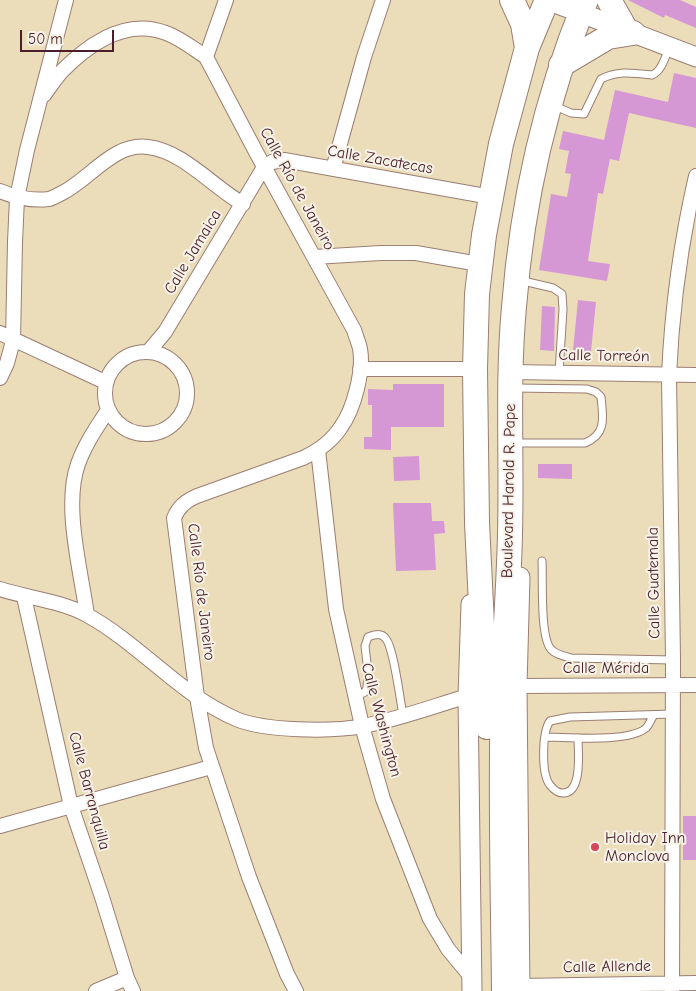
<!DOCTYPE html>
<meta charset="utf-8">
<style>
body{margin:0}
#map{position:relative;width:696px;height:991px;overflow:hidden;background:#ebddba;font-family:"Comic Neue",sans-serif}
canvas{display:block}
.scale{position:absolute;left:20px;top:30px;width:94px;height:22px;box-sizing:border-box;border:2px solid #4a1f2b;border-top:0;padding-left:6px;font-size:15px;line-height:18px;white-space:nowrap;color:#4a1f2b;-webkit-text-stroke:4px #f7f3e8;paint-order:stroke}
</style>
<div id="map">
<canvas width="696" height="991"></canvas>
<div class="scale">50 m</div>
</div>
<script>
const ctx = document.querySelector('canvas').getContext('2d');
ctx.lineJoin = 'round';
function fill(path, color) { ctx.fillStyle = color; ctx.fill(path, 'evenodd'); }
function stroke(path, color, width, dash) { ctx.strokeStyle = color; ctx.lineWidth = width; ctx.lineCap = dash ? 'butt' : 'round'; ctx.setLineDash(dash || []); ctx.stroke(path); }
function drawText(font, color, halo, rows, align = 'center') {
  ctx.font = font + ' "Comic Neue",sans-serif'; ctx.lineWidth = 4; ctx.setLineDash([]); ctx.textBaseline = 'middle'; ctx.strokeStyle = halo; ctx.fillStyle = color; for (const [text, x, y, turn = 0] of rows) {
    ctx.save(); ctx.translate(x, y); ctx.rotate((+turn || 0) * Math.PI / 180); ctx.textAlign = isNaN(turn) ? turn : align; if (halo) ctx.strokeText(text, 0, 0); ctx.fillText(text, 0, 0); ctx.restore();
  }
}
fill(new Path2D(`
 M628 0H680L696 7V28L665 15 664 18Z
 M674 73 696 78V128L629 113 619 161 610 159 603 194 598 193 588 261 610 264 607 281 539 270 551 194 567 197 571 174 565 173 569 151 559 149 563 131 604 140 615 90 668 102Z
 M578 300 596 302 591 352 573 350Z
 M542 306 555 307 554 351 540 350Z
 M393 384H444V427H391V450L364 449V437H372V405H368V389L393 390Z
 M419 456 420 480 394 481 393 457Z
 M538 464H572V479L538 478Z
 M393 503H431L432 521H444L445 533 434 534 436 570 396 571Z
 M683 816H696V860H683Z`), '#d698d4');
const lane = new Path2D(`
 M555 106 571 113 584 114 601 79C618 70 634 73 652 75 662 71 665 57 669 48
 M519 280 553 288 562 294 563 309 559 373
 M514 443H585C607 434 603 417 601 397L596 392 587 389 514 388
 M542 561C543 580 540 633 550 648 554 654 563 656 571 658L673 660
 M355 697 365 692 367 688 368 672 365 646 368 637C374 635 381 632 386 639 394 649 400 700 403 715
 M545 737C567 737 629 743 646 728 649 725 651 719 654 715
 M578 738C578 751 583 793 563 793 558 793 553 789 550 785 541 774 542 732 550 721L570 717 673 714`);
const street = new Path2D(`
 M226 0 206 57 256 152 354 330C356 337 359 343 360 349 364 370 354 409 341 427 332 441 318 451 303 458L197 496C186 501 179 506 174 518L197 697 206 748 249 877 287 974 296 991
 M44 95C50 87 56 77 63 70 90 43 127 18 166 33 180 38 194 49 206 57
 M333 169 364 57 383 0
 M0 191C16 198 31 201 49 199 53 198 58 195 62 193 90 179 114 142 148 147 183 151 213 187 243 204
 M314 257 381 253H416L479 264
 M0 333 105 382
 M149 351 165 332 264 167 272 162 284 160 491 197
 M105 393a41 41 0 1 1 82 0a41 41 0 1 1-82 0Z
 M360 369H475
 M511 372 696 375
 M0 378 7 363 13 341 15 242 17 198 27 150 66 0
 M318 450 336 609 362 726 383 799 430 919 448 949 472 978
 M0 589C28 598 61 601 87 615 140 644 180 695 236 719 264 731 332 732 363 726 399 719 434 706 468 696
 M24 597 71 806 102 897 127 978 133 991
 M87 615C81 571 63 506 78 464 85 444 97 427 108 410
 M517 686 696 685
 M0 826 211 767
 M519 986 696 983
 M96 991 127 978
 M672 991 673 660 669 375C672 308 681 241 696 176`);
const secondary = new Path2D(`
 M547 0 696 57
 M520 577 517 686 520 991
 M471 604 468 696 472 991`);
const highway = new Path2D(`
 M512 0 523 24 527 48
 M609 0 626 30
 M561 65 608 37 633 33
 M487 727 477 523 475 369 477 294 484 235 501 144 527 48 547 0
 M504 991C503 892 500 793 503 694 504 641 509 587 510 533 512 458 507 383 514 307 522 203 546 97 586 0`);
stroke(lane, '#9a7e72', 9);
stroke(street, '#9a7e72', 16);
stroke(secondary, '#9a7e72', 21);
stroke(highway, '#9a7e72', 26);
stroke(lane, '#fff', 7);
stroke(street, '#fff', 14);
stroke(secondary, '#fff', 19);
stroke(highway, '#fff', 24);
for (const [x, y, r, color] of [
 [595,847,5,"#d1495b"]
]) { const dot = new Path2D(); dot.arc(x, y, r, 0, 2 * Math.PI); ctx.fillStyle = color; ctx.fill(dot); stroke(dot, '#f7f3e8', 2); }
drawText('16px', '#4a1f2b', '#f7f3e8', [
 ["Calle Zacatecas",380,160,10],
 ["Calle Río de Janeiro",297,189,61],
 ["Calle Jamaica",193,252,-59],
 ["Calle Torreón",604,356,1],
 ["Boulevard Harold R. Pape",509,491,-89],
 ["Calle Guatemala",654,583,-91],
 ["Calle Río de Janeiro",201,592,83],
 ["Calle Mérida",606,668],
 ["Calle Washington",381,720,75],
 ["Calle Barranquilla",89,791,75],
 ["Calle Allende",607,967,-1]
]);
drawText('16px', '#4a1f2b', '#f7f3e8', [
 ["Holiday Inn",605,838],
 ["Monclova",605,856]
], 'left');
</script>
